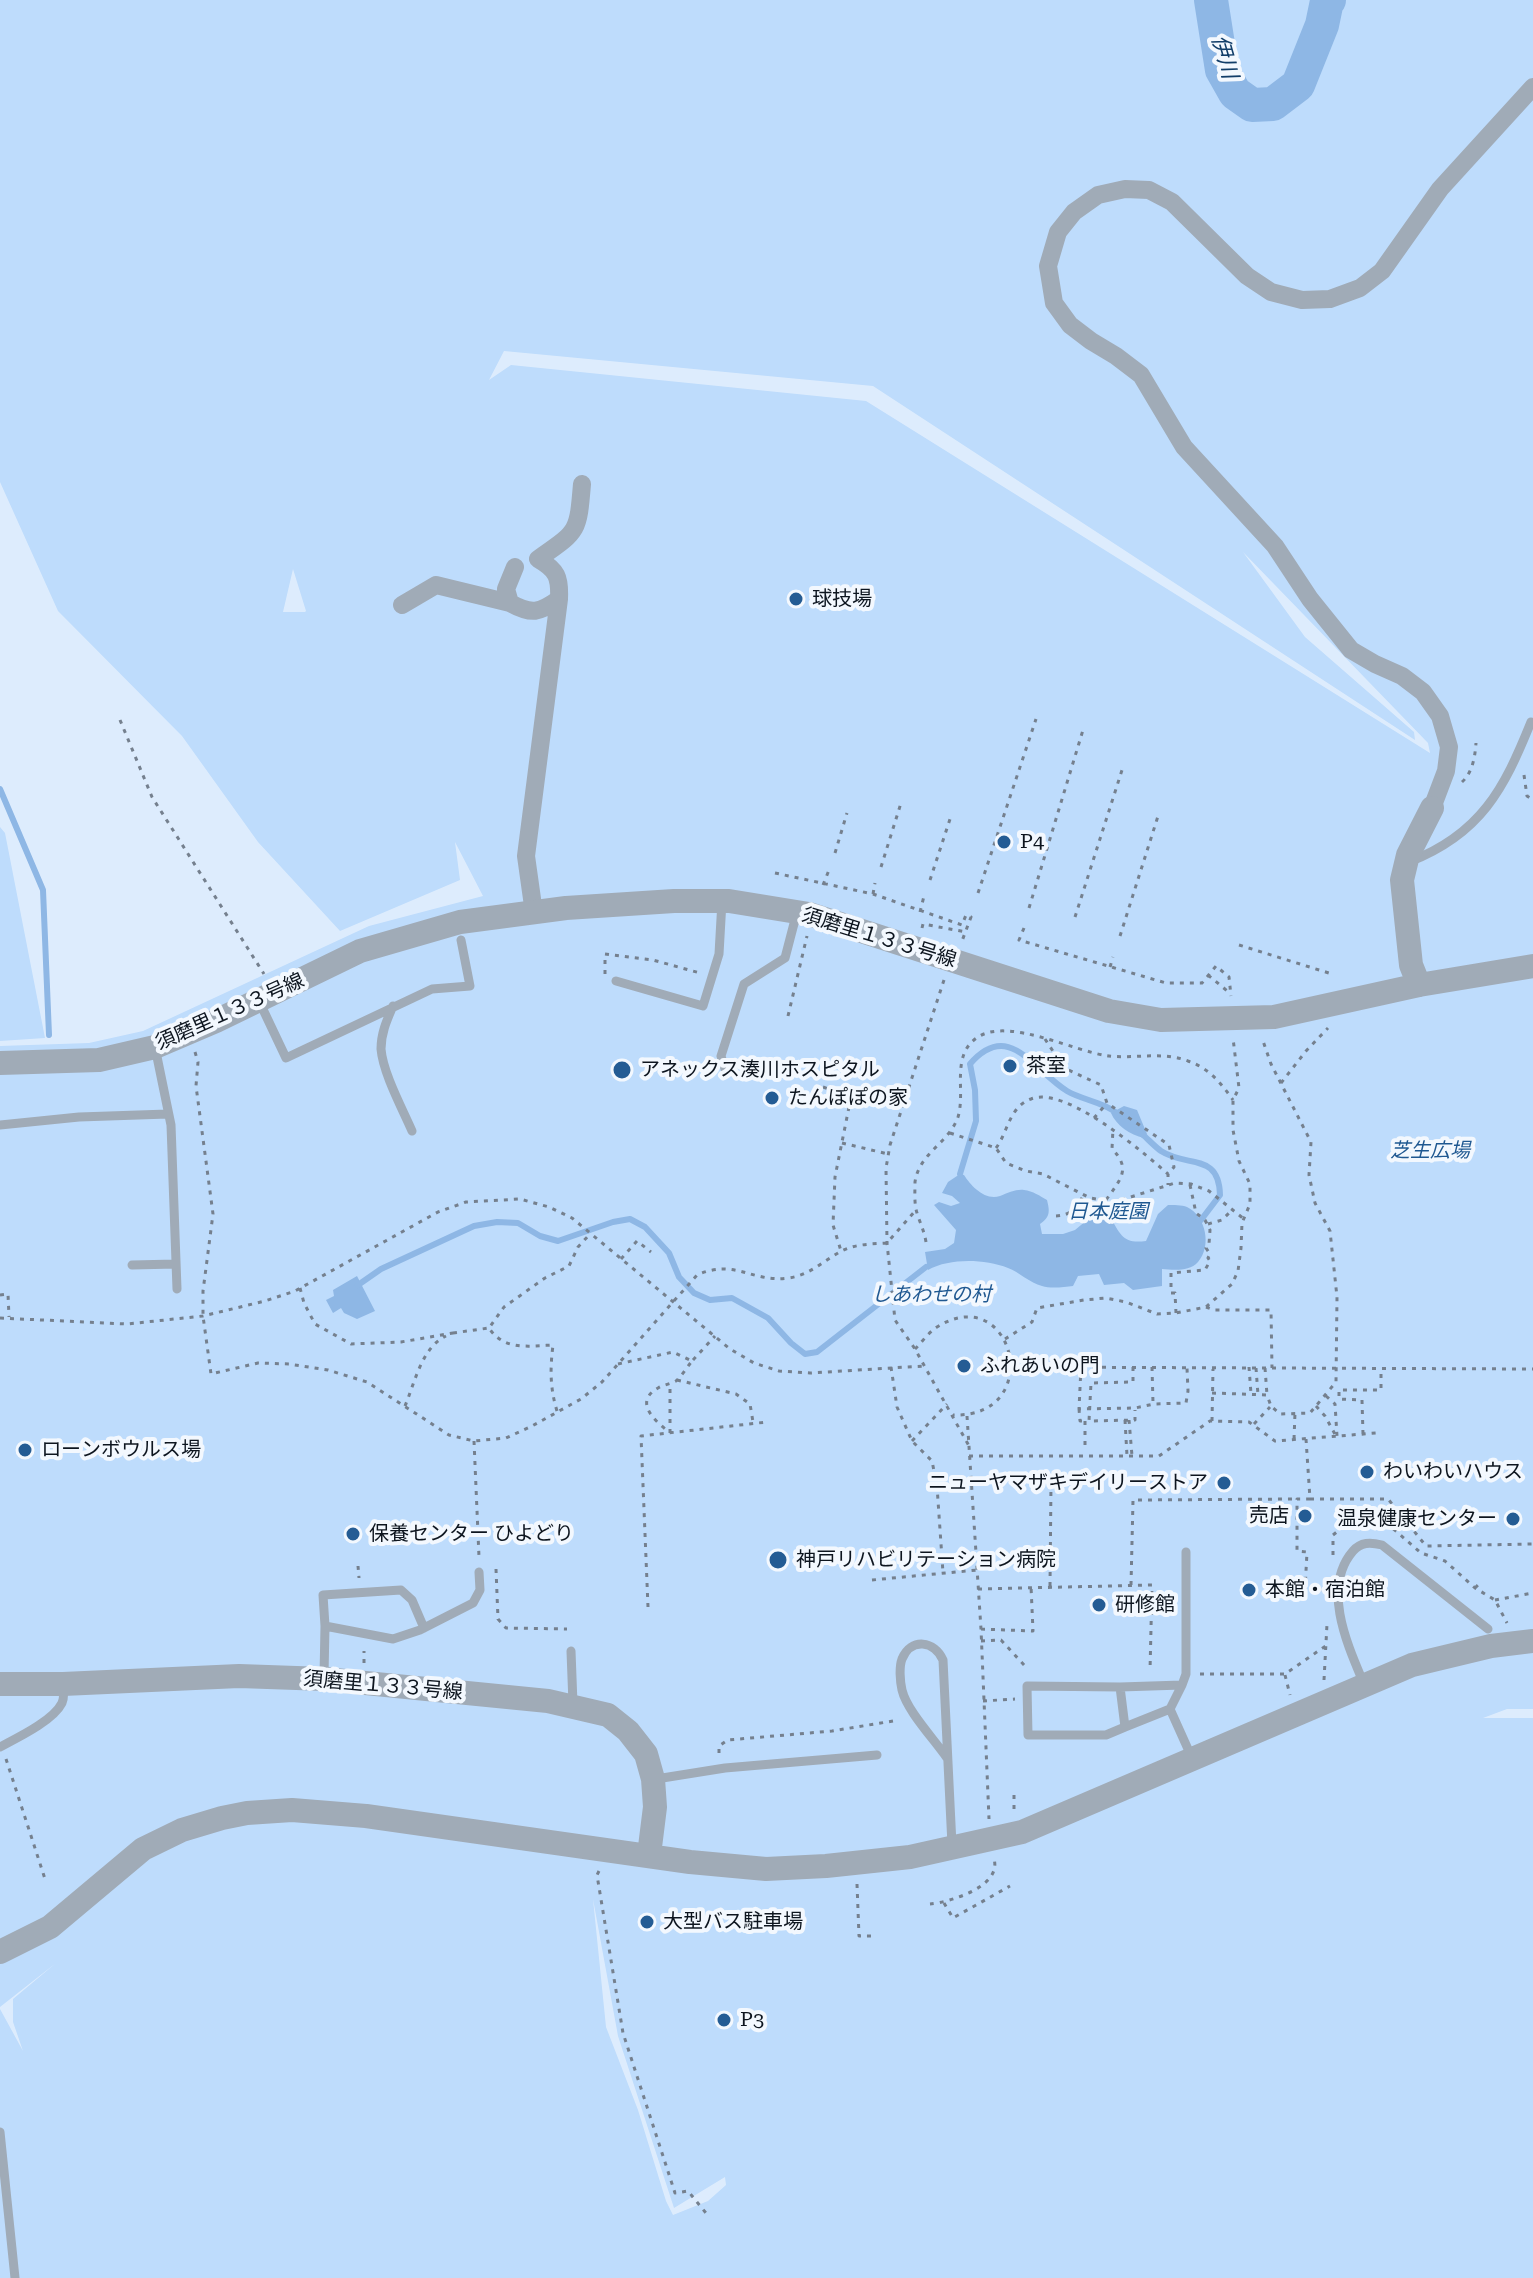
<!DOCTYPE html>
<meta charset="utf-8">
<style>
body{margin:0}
canvas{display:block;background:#ddecfd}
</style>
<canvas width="1533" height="2278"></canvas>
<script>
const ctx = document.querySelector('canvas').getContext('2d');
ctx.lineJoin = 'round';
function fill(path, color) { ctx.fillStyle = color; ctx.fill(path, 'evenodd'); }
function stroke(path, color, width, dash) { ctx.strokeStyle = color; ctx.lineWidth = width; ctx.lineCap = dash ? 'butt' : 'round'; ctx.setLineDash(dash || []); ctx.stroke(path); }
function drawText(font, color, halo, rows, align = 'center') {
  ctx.font = font + ' "Roboto Serif","Noto Sans JP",serif'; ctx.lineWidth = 8; ctx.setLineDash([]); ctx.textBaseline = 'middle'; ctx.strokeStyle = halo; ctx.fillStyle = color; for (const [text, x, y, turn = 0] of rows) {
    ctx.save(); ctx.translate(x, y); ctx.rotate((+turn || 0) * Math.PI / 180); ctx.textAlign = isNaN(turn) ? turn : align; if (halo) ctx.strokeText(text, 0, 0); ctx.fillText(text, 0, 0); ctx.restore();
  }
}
fill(new Path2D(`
 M0 0H1533V1709H1507L1483 1718H1533V2278H0V2009L23 2051 13 2022V1999L56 1963 0 2007V1046L89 1043 143 1031 369 926 483 896 455 842 460 880 340 931 258 842 182 736 58 611 0 482ZM504 351 873 386 1415 740 1414 732 1305 637 1243 552 1428 743 1430 753 866 401 511 365 489 380ZM293 569 306 611 305 612H283ZM593 1899 618 2036 674 2208 725 2177 726 2185 708 2201 673 2215 666 2201 638 2110 606 2027Z
 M0 827 5 833 45 1038 0 1041Z`), '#bedcfc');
fill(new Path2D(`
 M1124 1106 1137 1110 1147 1134 1144 1138C1130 1135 1116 1125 1111 1113Z
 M960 1174 964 1175C971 1186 985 1201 1000 1196 1008 1193 1016 1189 1024 1190 1033 1191 1040 1196 1047 1200 1050 1212 1050 1217 1040 1224L1042 1234H1063L1075 1230 1087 1220 1110 1217C1121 1235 1123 1244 1146 1241L1158 1214 1168 1205C1173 1205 1182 1205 1187 1207 1206 1216 1212 1246 1198 1262 1189 1272 1173 1270 1162 1269V1286L1133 1290 1124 1283 1104 1285 1099 1274 1078 1276 1073 1286C1064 1287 1051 1289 1042 1286 1030 1283 1019 1272 1008 1268 984 1259 950 1258 928 1270L925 1252 945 1249 954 1243 956 1230 934 1205 939 1202 951 1206 960 1203 952 1196 942 1193 948 1182Z
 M357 1276 375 1311 357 1319 344 1313 341 1308 333 1313 326 1300 334 1296 333 1290Z`), '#8eb7e5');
stroke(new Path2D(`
 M0 789 43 890 49 1035
 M1142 1134C1148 1139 1154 1146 1161 1151 1187 1168 1219 1152 1220 1195L1201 1220
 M960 1174 976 1121 975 1090 970 1064C1009 1019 1033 1070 1067 1091 1082 1100 1104 1102 1118 1114
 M358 1285 381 1269 474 1226 497 1222 518 1223 540 1236 558 1241 613 1222 630 1219 645 1227 669 1253 679 1277 694 1293 710 1300 732 1298 768 1318 791 1343 805 1354 817 1352 926 1267`), '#8eb7e5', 6);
stroke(new Path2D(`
 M1211 0 1222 70 1235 93 1252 105 1273 104 1298 85 1322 25 1327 1 1329 0`), '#8eb7e5', 34);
stroke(new Path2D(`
 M120 720 152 797 264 974
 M1524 775 1527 796 1533 800
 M1462 782C1473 772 1475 756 1476 743
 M835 853 847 813
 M881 867 901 803
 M775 873 873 894 962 925 966 915 971 917 962 941
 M930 880 951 816
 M823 885 829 870
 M978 893 1036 719
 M873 894 875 883
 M1029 908 1083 730
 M920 912 924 896
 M1075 917 1123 767
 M922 928 923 924 966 932
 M1024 928 1019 940 1166 983H1202L1216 966 1229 977 1231 996
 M1120 936 1159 813
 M1239 945 1332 974
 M1110 967 1113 957
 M605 974V954L653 960 700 973
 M1208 975 1231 994
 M944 980 890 1145 886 1168 887 1243 895 1320 915 1349 969 1446
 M788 1016 807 936
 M1045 1039 1064 1068 1101 1085 1107 1103 1169 1145 1174 1167 1168 1174V1185
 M195 1052 198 1062 196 1086 213 1214 203 1291V1316L211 1374 258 1363 289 1364 328 1370 367 1382 449 1435 474 1441 506 1438 532 1426 581 1399 602 1382 697 1275C735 1258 752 1283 788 1278 808 1276 822 1262 838 1253 852 1244 871 1244 887 1243L916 1210
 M1281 1083 1306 1051 1328 1028
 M823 1087 851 1097 835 1177 833 1225 841 1251
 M1094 1118 1107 1103
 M950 1133 996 1148 1006 1163 1026 1171 1043 1174 1090 1198 1115 1202 1175 1183 1191 1184 1209 1191 1244 1219
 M842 1143 888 1154
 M996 1148C1008 1132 1009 1107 1031 1099 1065 1085 1143 1152 1168 1174
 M1106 1200C1120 1180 1132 1169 1112 1149L1113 1128
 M1056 1216C1072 1215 1077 1208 1084 1194
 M1208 1224 1222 1220 1232 1210
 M926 1242C924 1230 920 1223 917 1213 914 1204 915 1191 915 1182 919 1153 949 1143 958 1117 966 1091 950 1055 978 1037 1009 1017 1075 1052 1109 1056 1136 1059 1162 1051 1188 1061 1209 1068 1221 1083 1233 1100
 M621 1259 637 1241 651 1252
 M300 1288 304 1303 315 1324 351 1344 401 1342 453 1333
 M0 1295 8 1294 9 1317
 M1206 1307 1214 1310H1271L1272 1368
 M1176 1313 1175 1293H1171V1273L1205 1270 1210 1261 1208 1258 1210 1254 1206 1248 1209 1244 1210 1230 1205 1220 1196 1213 1190 1185
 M0 1318 127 1324 203 1316 265 1301 295 1291 438 1212 466 1202 520 1199 549 1207 572 1218 730 1349 754 1363 779 1371 810 1373 924 1366
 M453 1333 489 1328
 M1005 1339 1032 1322 1037 1308 1084 1300 1106 1298 1126 1302 1157 1314 1176 1313 1206 1307 1232 1284 1238 1271 1241 1248 1242 1223 1250 1204V1184L1239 1161 1233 1130V1100L1239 1088 1233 1038
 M915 1349C922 1342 928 1333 937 1327 1014 1279 1047 1418 953 1415
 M693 1360 715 1336
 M618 1364 673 1352 692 1361C687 1367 682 1376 676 1381 670 1384 663 1385 658 1388 633 1402 655 1421 669 1432
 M891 1367 897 1407 912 1441 932 1461 937 1486 943 1573
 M1012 1367 1533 1369
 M1081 1367 1079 1409 1135 1408 1154 1404 1186 1403 1188 1391 1187 1368
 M1133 1367V1382L1091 1383 1089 1421 1135 1420V1410
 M1152 1367 1153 1403
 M1249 1367 1251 1394
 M1256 1368 1258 1395
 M1265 1368 1267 1395
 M677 1380 736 1394 750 1404 753 1422
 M1212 1393 1267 1395 1271 1406 1280 1414 1310 1413 1336 1382 1337 1297 1330 1231 1315 1203 1309 1175 1311 1142 1271 1064 1262 1038
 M1326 1396 1335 1404 1337 1436
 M405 1406C415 1382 422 1347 446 1336
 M1316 1406 1325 1416 1336 1436
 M1079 1409 1080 1421H1084
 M557 1411C550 1388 550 1369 553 1345 529 1346 504 1351 489 1328L504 1307 545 1278 569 1266 578 1247 590 1234
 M967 1416 981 1629 989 1819
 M1125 1420 1127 1456
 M1129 1420 1132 1456
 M1212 1421 1213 1369
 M1254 1424 1270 1407
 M670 1433V1385
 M1363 1434 1362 1400 1339 1399V1390H1381V1368
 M1294 1439 1295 1413
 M1306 1439 1310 1499H1297V1551L1307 1552 1305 1590H1326
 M474 1441 479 1557
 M912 1441 947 1404
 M1085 1445V1421
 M969 1456H1159L1210 1421 1249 1422 1275 1441 1376 1433
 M1310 1499H1388L1426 1546 1533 1544
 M1333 1555V1535L1354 1518 1382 1519 1421 1553 1445 1561 1475 1588 1495 1600 1507 1623
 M358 1566 359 1578
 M496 1569 498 1619 506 1628 567 1629
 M872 1580 977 1570
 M1131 1585 1133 1500 1297 1499
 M1050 1586 1051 1483
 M1475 1588 1482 1581
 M978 1589 1152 1585 1150 1671
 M1495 1600 1533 1593
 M648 1607 641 1436 767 1422
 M981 1629 1033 1631 1031 1586
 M981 1641 1001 1640 1025 1666
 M364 1663V1651
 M1200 1674H1285L1327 1645
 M1285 1675 1290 1695
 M1324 1680 1327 1624
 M983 1701 1015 1699
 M719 1753V1746L728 1740 832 1731 893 1721
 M6 1759 46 1882
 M1014 1795V1811
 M599 1871 597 1875 623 2033 675 2193 688 2191 706 2213
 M857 1884 859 1936H875
 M944 1903 953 1918 1010 1886
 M930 1904C951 1902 1002 1886 994 1859`), '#75808e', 3, [4, 6]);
stroke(new Path2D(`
 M1409 862C1481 834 1504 789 1531 722
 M616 981 703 1006 719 954 722 901
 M259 1001 286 1058 432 989 470 986 461 940
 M393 1006C387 1020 381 1033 381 1049 383 1073 402 1108 412 1131
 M155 1047 171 1125 177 1289
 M736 1074 725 1069 721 1056 744 984 785 958 797 912
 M0 1125 79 1117 168 1114
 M132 1265 176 1264
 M325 1626 323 1595 401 1590 412 1600 424 1628
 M571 1651 573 1704
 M324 1676 325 1626 393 1639 420 1630 473 1603 480 1590 479 1572
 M1364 1684C1348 1646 1321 1588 1353 1551 1361 1542 1370 1542 1382 1545L1488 1629
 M1182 1685 1186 1674V1552
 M1120 1687 1027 1686 1028 1735H1106L1125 1727
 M1170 1709 1182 1685 1120 1687 1125 1727 1170 1709 1192 1758
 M0 1747C17 1738 53 1721 62 1703 65 1697 63 1691 63 1684
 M947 1758C934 1739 907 1711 902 1690 900 1681 899 1667 902 1659 911 1637 935 1641 943 1660L952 1845
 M656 1779 725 1768 877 1755
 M0 2132 15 2278`), '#a0abb7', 9);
stroke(new Path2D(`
 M515 567 506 589 510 603C532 615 539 613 559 599
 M402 605 436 585 510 603
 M1432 808 1446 771 1449 747 1440 716 1423 692 1402 676 1375 664 1351 650 1310 599 1275 546 1184 447 1141 375 1116 356 1091 341 1070 325 1054 303 1048 266 1058 232 1074 212 1098 195 1125 189 1149 190 1172 202 1247 276 1271 292 1302 300 1330 299 1360 288 1382 271 1440 189 1533 87
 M534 913 526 856 559 599C560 577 557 570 538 559 578 531 578 533 582 484`), '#a0abb7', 18);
stroke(new Path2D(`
 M1419 985 1411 965 1402 880 1408 855 1432 808
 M0 1063 99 1060 155 1047 216 1021 360 951 460 922 566 908 674 901H729L809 914 1109 1011 1161 1020 1274 1017 1419 985 1533 966
 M0 1684H63L239 1676 325 1679 548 1701 608 1715 628 1731 646 1754 653 1779 655 1807 649 1855
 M0 1952 50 1927 143 1849 182 1830 222 1818 247 1813 292 1810 366 1816 690 1862 766 1869 826 1866 910 1857 1022 1832 1412 1665 1491 1646 1533 1641`), '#a0abb7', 24);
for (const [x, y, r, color] of [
 [796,599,8,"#245c94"],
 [1004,842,8,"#245c94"],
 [1010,1066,8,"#245c94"],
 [622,1070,10,"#245c94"],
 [772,1098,8,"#245c94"],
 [964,1366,8,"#245c94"],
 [25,1450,8,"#245c94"],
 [1367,1472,8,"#245c94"],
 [1224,1483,8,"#245c94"],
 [1305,1516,8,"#245c94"],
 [1513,1519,8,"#245c94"],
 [353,1534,8,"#245c94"],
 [778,1560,10,"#245c94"],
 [1249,1590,8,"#245c94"],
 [1099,1605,8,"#245c94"],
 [647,1922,8,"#245c94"],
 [724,2020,8,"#245c94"]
]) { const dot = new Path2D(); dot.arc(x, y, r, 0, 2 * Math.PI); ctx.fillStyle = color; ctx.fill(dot); stroke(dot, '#f3f8fe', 3); }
drawText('20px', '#0d151f', '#f3f8fe', [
 ["球技場",812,599],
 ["P4",1020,842],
 ["茶室",1026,1066],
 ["アネックス湊川ホスピタル",640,1070],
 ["たんぽぽの家",788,1098],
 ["ふれあいの門",980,1366],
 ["ローンボウルス場",41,1450],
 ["わいわいハウス",1383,1472],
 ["ニューヤマザキデイリーストア",1208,1483,"right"],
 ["売店",1289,1516,"right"],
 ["温泉健康センター",1497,1519,"right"],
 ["保養センター ひよどり",369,1534],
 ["神戸リハビリテーション病院",796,1560],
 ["本館・宿泊館",1265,1590],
 ["研修館",1115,1605],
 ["大型バス駐車場",663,1922],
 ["P3",740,2020]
], 'left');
drawText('20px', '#0d151f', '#f3f8fe', [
 ["須磨里１３３号線",879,938,17],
 ["須磨里１３３号線",230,1012,-24],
 ["須磨里１３３号線",383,1686,5]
]);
drawText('italic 20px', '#1f5891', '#f3f8fe', [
 ["芝生広場",1430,1151],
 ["日本庭園",1108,1212],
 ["しあわせの村",931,1295]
]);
drawText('italic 22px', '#123e69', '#f3f8fe', [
 ["伊川",1224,57,74]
]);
</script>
